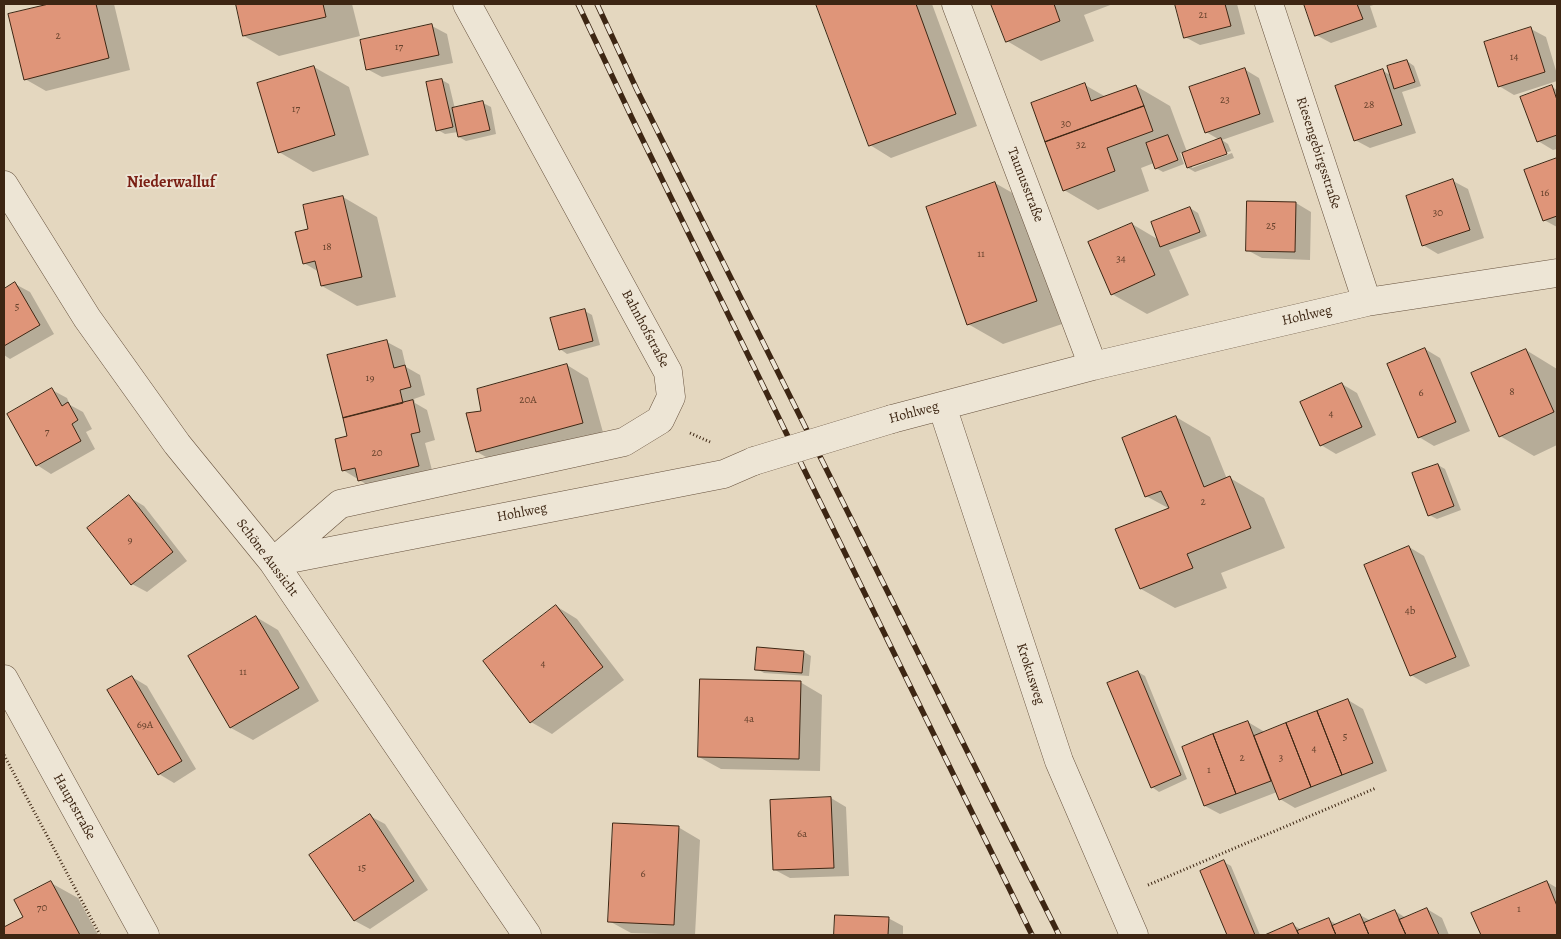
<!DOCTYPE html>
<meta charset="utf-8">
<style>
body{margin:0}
#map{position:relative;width:1561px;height:939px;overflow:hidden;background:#e4d7bf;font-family:Alegreya,serif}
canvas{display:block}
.frame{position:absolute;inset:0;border:5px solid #3d2613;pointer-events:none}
</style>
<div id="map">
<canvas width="1561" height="939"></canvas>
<div class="frame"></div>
</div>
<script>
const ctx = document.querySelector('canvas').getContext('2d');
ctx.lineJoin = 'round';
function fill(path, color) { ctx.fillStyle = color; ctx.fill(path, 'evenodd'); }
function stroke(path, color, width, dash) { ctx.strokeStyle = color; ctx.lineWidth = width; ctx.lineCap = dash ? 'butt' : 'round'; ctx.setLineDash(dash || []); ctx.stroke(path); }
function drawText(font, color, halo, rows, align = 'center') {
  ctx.font = font + ' Alegreya,serif'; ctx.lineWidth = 4; ctx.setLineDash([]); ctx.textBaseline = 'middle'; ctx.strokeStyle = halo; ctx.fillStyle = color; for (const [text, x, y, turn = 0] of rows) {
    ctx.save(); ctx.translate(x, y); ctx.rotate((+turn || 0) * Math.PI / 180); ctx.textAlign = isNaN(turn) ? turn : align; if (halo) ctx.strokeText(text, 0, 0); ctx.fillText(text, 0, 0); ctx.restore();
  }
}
fill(new Path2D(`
 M55 4H114L130 70 46 91 25 79 9 15Z
 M237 4H352L360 36 279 56 244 36Z
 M817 4H932L977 126 891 158 870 145Z
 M992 4H1113L1084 15 1094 41 1041 61 1007 41Z
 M1176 4H1237L1245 34 1200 45 1185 37Z
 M1306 4H1377L1370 6 1377 27 1331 43 1316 35Z
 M432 26 447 34 453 63 382 77 367 69Z
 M1531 29 1546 37 1557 74V81L1514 95 1499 86Z
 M1407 61 1414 66 1421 86 1402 92 1416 133 1370 148 1355 140 1383 71 1392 76Z
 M314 67 349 87 369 155 313 172 279 152Z
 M1244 69 1259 78 1274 122 1222 140 1228 144 1231 151 1192 165V168L1232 153 1234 158 1195 172 1188 168 1183 152 1180 153 1184 164 1163 172 1156 168 1154 163 1141 168 1149 191 1098 210 1064 190 1085 85 1106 97 1136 86 1170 106 1187 152 1220 140 1206 132Z
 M442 80 449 84 455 109 483 103 491 107 496 134 466 141 459 137 458 132 445 134 438 130Z
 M1552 87 1557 90V149L1553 150 1538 141Z
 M1557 159V227L1544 220 1526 171Z
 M1453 181 1468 189 1484 238 1438 254 1423 245Z
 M995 183 1030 203 1071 321 1003 344 968 324Z
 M343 197 377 217 396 297 357 306 322 286 319 272 304 263 310 230Z
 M1296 203 1311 212 1310 260 1262 258 1247 250Z
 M1190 208 1198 213 1207 236 1169 250 1189 295 1147 314 1112 294 1132 224 1159 240Z
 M15 284 30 292 54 334 10 359 4 355V290Z
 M585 311 592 315 600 345 567 354 560 349Z
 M387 342 402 350 406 367 420 375 425 395 414 399 415 403 427 410 435 440 425 443 433 474 374 489 343 470 349 437Z
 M1425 349 1440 358 1470 431 1434 446 1419 437Z
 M1526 350 1557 369V445L1534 456 1500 436Z
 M567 365 588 378 604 436 499 464 477 452 482 412Z
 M1342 384 1357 393 1376 435 1336 454 1321 445Z
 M52 390 67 398 70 405 83 412 92 429 86 432 95 449 51 474 37 465Z
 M1176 417 1210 437 1227 479 1230 478 1264 498 1285 548 1221 573 1227 588 1175 608 1141 589 1170 509 1146 496Z
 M1438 465 1445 469 1461 510 1437 519 1429 515Z
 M129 497 144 506 187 561 147 592 132 584Z
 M1409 547 1424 556 1470 666 1426 684 1411 675Z
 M556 606 577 619 624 680 552 734 531 722Z
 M256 617 278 630 319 701 253 740 231 728 190 656Z
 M758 649 804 652 811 656 809 676 764 673 757 669Z
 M1138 672 1145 676 1187 779 1159 792 1152 787Z
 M132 677 147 686 196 769 174 783 159 774Z
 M800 682 822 695 820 771 721 769 699 757Z
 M1348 700 1363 709 1387 771 1295 808 1280 799 1277 792 1220 814 1205 806 1183 747 1248 722 1263 731 1264 733Z
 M831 798 846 807 849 876 790 878 775 870 771 801Z
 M370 816 385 824 428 890 370 929 355 921 311 855Z
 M678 827 700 840 695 935 631 933 609 921Z
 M1224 862 1231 866 1260 935H1228L1201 871Z
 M1547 882 1557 888V935H1482L1473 913Z
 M51 883 78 898 98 935H4V928L25 917Z
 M1427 909 1442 918 1449 935H1268L1293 925 1302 930 1329 920 1338 925 1360 915 1371 921 1395 911 1406 918Z
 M836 916 888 918 903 926V935H835Z`), '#0003');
const building = new Path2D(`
 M49 4H96L109 58 24 80 8 14Z
 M236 4H323L326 17 243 36Z
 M816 4H916L956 114 869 146Z
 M991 4H1054L1060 21 1006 42Z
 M1175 4H1225L1231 26 1184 38Z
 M1304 4H1357L1363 19 1315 36Z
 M432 24 439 55 366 70 360 40Z
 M1531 27 1545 72 1498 87 1484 42Z
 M1407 60 1415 82 1394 89 1387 66Z
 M314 66 335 135 278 153 257 83Z
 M1245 68 1260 114 1205 133 1189 87Z
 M1383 69 1402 125 1354 141 1335 86Z
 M442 79 453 127 436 131 426 82Z
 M1085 83 1091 101 1136 85 1144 106 1045 142 1031 103Z
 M1552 85 1557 100V135L1537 142 1520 97Z
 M483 101 490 130 458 137 452 108Z
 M1144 106 1153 131 1107 148 1115 171 1063 191 1045 142Z
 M1168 135 1178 160 1155 169 1146 143Z
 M1221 138 1227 154 1187 168 1182 153Z
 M1557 158V216L1543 221 1524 170Z
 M1453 179 1470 230 1422 246 1406 196Z
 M995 182 1037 301 967 325 926 207Z
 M343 196 362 277 321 286 315 261 303 264 295 232 308 229 303 205Z
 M1247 201 1296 202 1295 252 1246 251Z
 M1190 207 1200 232 1160 247 1151 222Z
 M1132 223 1155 275 1111 295 1088 242Z
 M15 282 40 325 4 346V289Z
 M585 309 593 341 559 350 550 318Z
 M387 340 394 368 405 365 411 387 400 390 403 403 343 418 327 355Z
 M1425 348 1456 422 1418 438 1387 364Z
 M1526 349 1554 412 1499 437 1471 373Z
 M567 364 583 423 476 452 466 413 481 411 477 389Z
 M1342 383 1362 427 1320 446 1300 402Z
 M52 388 62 406 68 402 78 420 72 424 81 441 36 466 7 414Z
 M413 400 420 432 411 434 419 466 358 481 355 468 342 471 335 439 347 436 343 418Z
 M1176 416 1204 487 1230 476 1251 528 1187 554 1193 568 1140 589 1115 529 1169 508 1161 491 1145 497 1122 438Z
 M1438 464 1454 506 1428 516 1412 473Z
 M129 495 173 552 131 585 87 528Z
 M1409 546 1456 657 1410 676 1364 565Z
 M556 605 603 667 530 723 483 661Z
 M256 616 299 688 230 728 188 656Z
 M757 647 804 651 802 673 755 670Z
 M1138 671 1181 775 1151 788 1107 683Z
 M132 676 182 761 158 775 107 690Z
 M700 679 801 681 799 759 698 757Z
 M1348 699 1373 763 1342 775 1317 711Z
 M1317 711 1342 775 1311 787 1286 723Z
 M1248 721 1271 781 1236 794 1213 734Z
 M1286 723 1311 787 1279 800 1254 736Z
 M1213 734 1236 794 1204 806 1182 747Z
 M831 797 834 868 773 870 770 800Z
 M370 814 414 881 354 921 309 855Z
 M613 823 679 826 674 925 608 922Z
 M1224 860 1255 935H1227L1200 871Z
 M51 881 80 935H4V927L23 917 14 900Z
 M1547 881 1557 906V935H1481L1471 913Z
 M1427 908 1439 935H1406L1399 920Z
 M1395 910 1406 935H1369L1364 923Z
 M1360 914 1369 935H1336L1332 926Z
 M835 915 889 917 888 935H834Z
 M1329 918 1336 935H1299L1297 931Z
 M1293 923 1299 935H1265Z`);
fill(building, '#df9579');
stroke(building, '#3d2613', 1);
const minor = new Path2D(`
 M956 4 1093 366
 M1269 4 1367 302
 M4 185 87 318 177 444 273 562 527 935
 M942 406 1059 761 1134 935
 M892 419 1093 366 1367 302 1557 273
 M273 562 340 504 624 442 660 420 671 397 668 372 467 4
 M274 562 724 474 754 461
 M4 679 145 935`);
stroke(minor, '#67523e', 29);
stroke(new Path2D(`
 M690 433 710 442
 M4 755 100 935
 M1148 885 1376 788`), '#3d2613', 3, [1, 2.5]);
stroke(minor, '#ede5d5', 28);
const rail = new Path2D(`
 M578 4 632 118 1032 935
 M597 4 637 90 1059 935`);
stroke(rail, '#3d2613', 5.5);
stroke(rail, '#ede5d5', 4, [11]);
const minorBridge = new Path2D(`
 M754 461 892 419`);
stroke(minorBridge, '#67523e', 29, []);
stroke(minorBridge, '#ede5d5', 28);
drawText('11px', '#66422c', null, [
 ["21",1203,15],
 ["2",58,36],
 ["17",399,47],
 ["14",1514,57],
 ["23",1225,100],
 ["28",1369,105],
 ["17",296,109],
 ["30",1066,124],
 ["32",1081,145],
 ["16",1545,193],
 ["30",1438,213],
 ["25",1271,226],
 ["18",327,247],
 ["11",981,254],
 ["34",1121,259],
 ["5",17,307],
 ["19",370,378],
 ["8",1512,392],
 ["6",1421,393],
 ["20A",528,400],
 ["4",1331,414],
 ["7",47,432],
 ["20",377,453],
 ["2",1203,502],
 ["9",130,540],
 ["4b",1410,611],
 ["4",543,664],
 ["11",243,672],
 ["4a",749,719],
 ["69A",145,725],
 ["5",1345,737],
 ["4",1314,749],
 ["2",1242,758],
 ["3",1281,758],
 ["1",1209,770],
 ["6a",802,834],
 ["15",362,868],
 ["6",643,874],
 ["70",42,908],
 ["1",1519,909]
]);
drawText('14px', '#3d2613', '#ede5d5', [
 ["Riesengebirgsstraße",1318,153,72],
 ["Taunusstraße",1025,185,69],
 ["Hohlweg",1307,316,-13],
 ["Bahnhofstraße",645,329,62],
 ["Hohlweg",914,413,-15],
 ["Hohlweg",522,513,-11],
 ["Schöne Aussicht",267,558,53],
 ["Krokusweg",1030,674,72],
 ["Hauptstraße",74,807,61]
]);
drawText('bold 16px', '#7a1f14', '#ede5d5', [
 ["Niederwalluf",171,183]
]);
</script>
